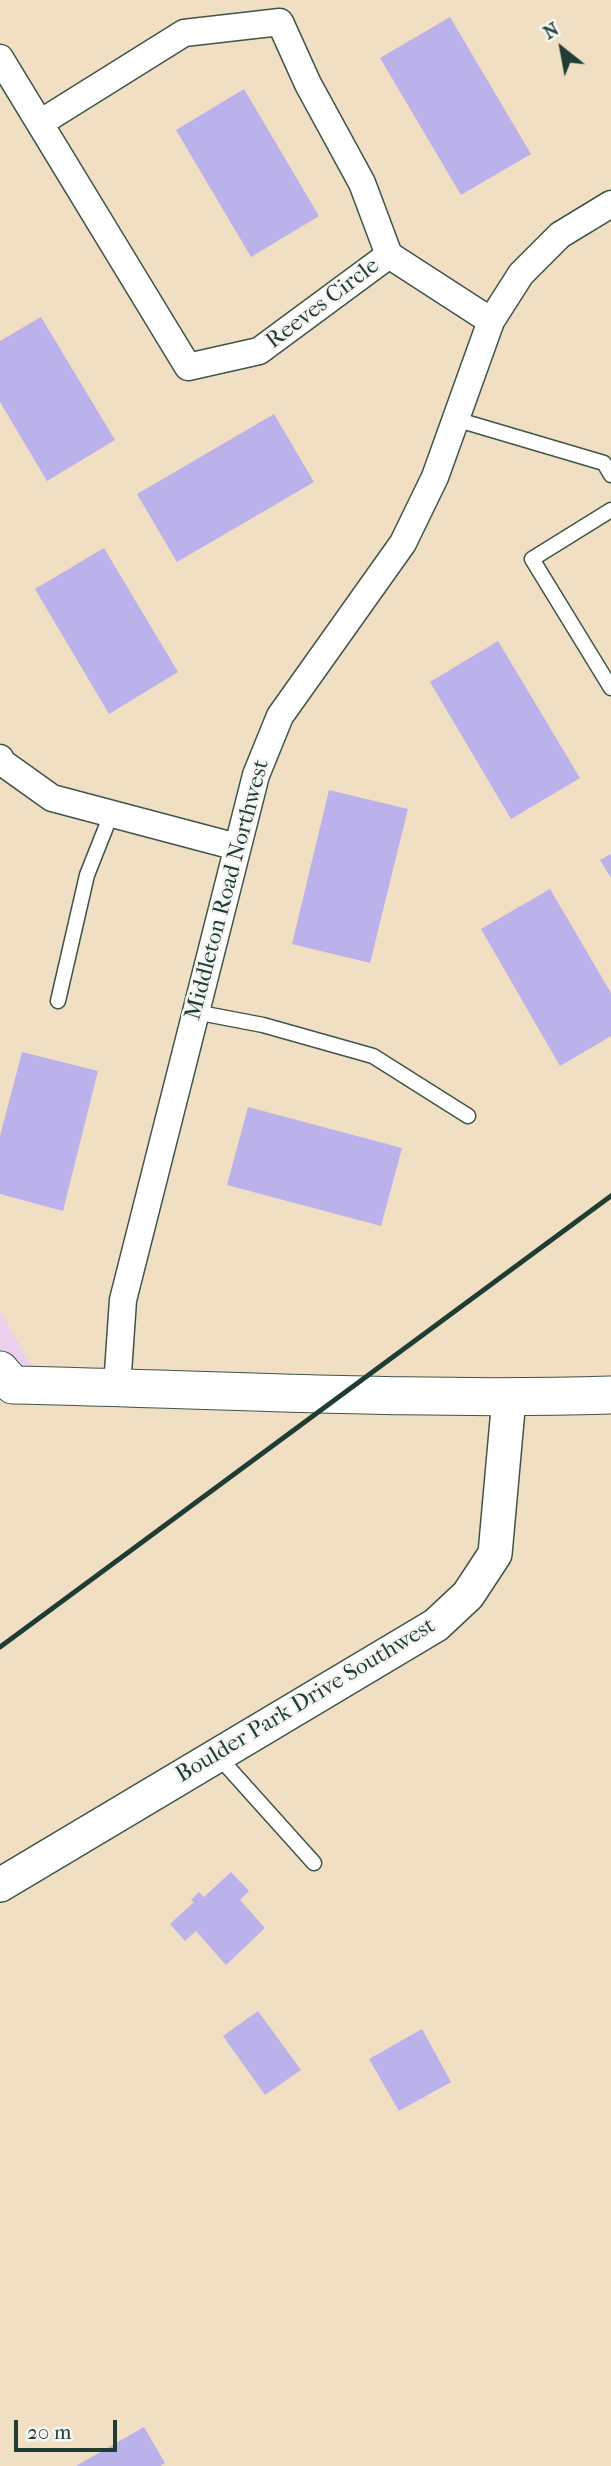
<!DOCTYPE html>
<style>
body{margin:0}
#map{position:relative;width:611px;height:2466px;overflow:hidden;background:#f0dfc2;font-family:"IM FELL French Canon",serif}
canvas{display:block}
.north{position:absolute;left:527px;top:14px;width:70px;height:70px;-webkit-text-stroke:5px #f6f6f2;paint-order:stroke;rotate:329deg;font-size:19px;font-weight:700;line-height:28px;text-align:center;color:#1f3d34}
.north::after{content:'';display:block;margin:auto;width:24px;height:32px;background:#1f3d34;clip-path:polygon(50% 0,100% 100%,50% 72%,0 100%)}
.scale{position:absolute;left:14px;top:2420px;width:103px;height:32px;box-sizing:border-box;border:4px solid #1f3d34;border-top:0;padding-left:9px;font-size:21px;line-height:24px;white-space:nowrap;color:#1f3d34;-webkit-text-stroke:5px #f6f6f2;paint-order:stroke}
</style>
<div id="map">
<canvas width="611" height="2466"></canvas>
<div class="north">N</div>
<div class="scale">20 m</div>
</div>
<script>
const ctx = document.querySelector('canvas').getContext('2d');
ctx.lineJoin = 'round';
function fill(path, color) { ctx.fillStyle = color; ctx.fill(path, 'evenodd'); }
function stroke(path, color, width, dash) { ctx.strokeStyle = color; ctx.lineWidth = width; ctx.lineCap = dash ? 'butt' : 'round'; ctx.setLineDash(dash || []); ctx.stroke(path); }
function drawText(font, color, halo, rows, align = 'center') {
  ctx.font = font + ' "IM FELL French Canon",serif'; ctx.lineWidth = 5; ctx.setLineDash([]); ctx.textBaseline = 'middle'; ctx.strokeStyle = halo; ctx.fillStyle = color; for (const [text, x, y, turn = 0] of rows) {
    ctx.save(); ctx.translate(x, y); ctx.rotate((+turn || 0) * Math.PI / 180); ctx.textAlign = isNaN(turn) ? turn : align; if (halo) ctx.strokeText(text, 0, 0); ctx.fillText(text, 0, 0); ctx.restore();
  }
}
fill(new Path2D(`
 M0 1311 49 1395 0 1398Z`), '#ebd1eb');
fill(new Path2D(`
 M450 17 531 154 461 195 380 58Z
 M244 89 319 216 251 257 176 130Z
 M41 317 115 440 47 481 0 402V341Z
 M274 414 314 482 177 562 137 494Z
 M104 548 178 672 109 714 35 589Z
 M498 641 580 778 511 819 430 682Z
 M329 790 408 809 370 963 292 944Z
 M611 854V878L600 860Z
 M550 889 611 993V1036L560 1066 481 929Z
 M22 1052 98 1071 63 1211 0 1194V1136Z
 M248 1107 402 1148 381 1226 227 1185Z
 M231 1872 249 1891 240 1900 265 1928 226 1965 196 1931 185 1941 170 1924 194 1902 191 1900 199 1892 204 1897Z
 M258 2011 301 2070 265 2095 223 2036Z
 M422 2029 451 2082 399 2111 369 2059Z
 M144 2427 165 2463 160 2466H76Z`), '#bcb2eb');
const service = new Path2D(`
 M455 419 604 463 611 475
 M611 510 532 559 611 688
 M58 1001 87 875 112 812
 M195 1012 263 1025 373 1056 468 1116
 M217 1755 314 1863`);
const minor = new Path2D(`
 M0 58 188 367 259 351 389 255
 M40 123 184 33 280 22 308 84 362 183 389 255
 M389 255 491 321
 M0 758 3 763 52 798 237 847
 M117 1387 123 1300 256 775 280 716 403 543 435 477 491 321 521 274 560 235 611 204`);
const tertiary = new Path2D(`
 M0 1885 436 1625 468 1595 495 1554 509 1398`);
const secondary = new Path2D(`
 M0 1370 13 1385C212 1389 411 1401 611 1395`);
stroke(service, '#3e5549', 17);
stroke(minor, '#3e5549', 29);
stroke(tertiary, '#3e5549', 36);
stroke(secondary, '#3e5549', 39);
stroke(service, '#fff', 14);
stroke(minor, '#fff', 26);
stroke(tertiary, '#fff', 33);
stroke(secondary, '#fff', 37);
stroke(new Path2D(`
 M0 1647 611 1196`), '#1f3d34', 5);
drawText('23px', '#1f3d34', '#f6f6f2', [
 ["Reeves Circle",323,304,-37],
 ["Middleton Road Northwest",228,890,-75],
 ["Boulder Park Drive Southwest",306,1701,-31]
]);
</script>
